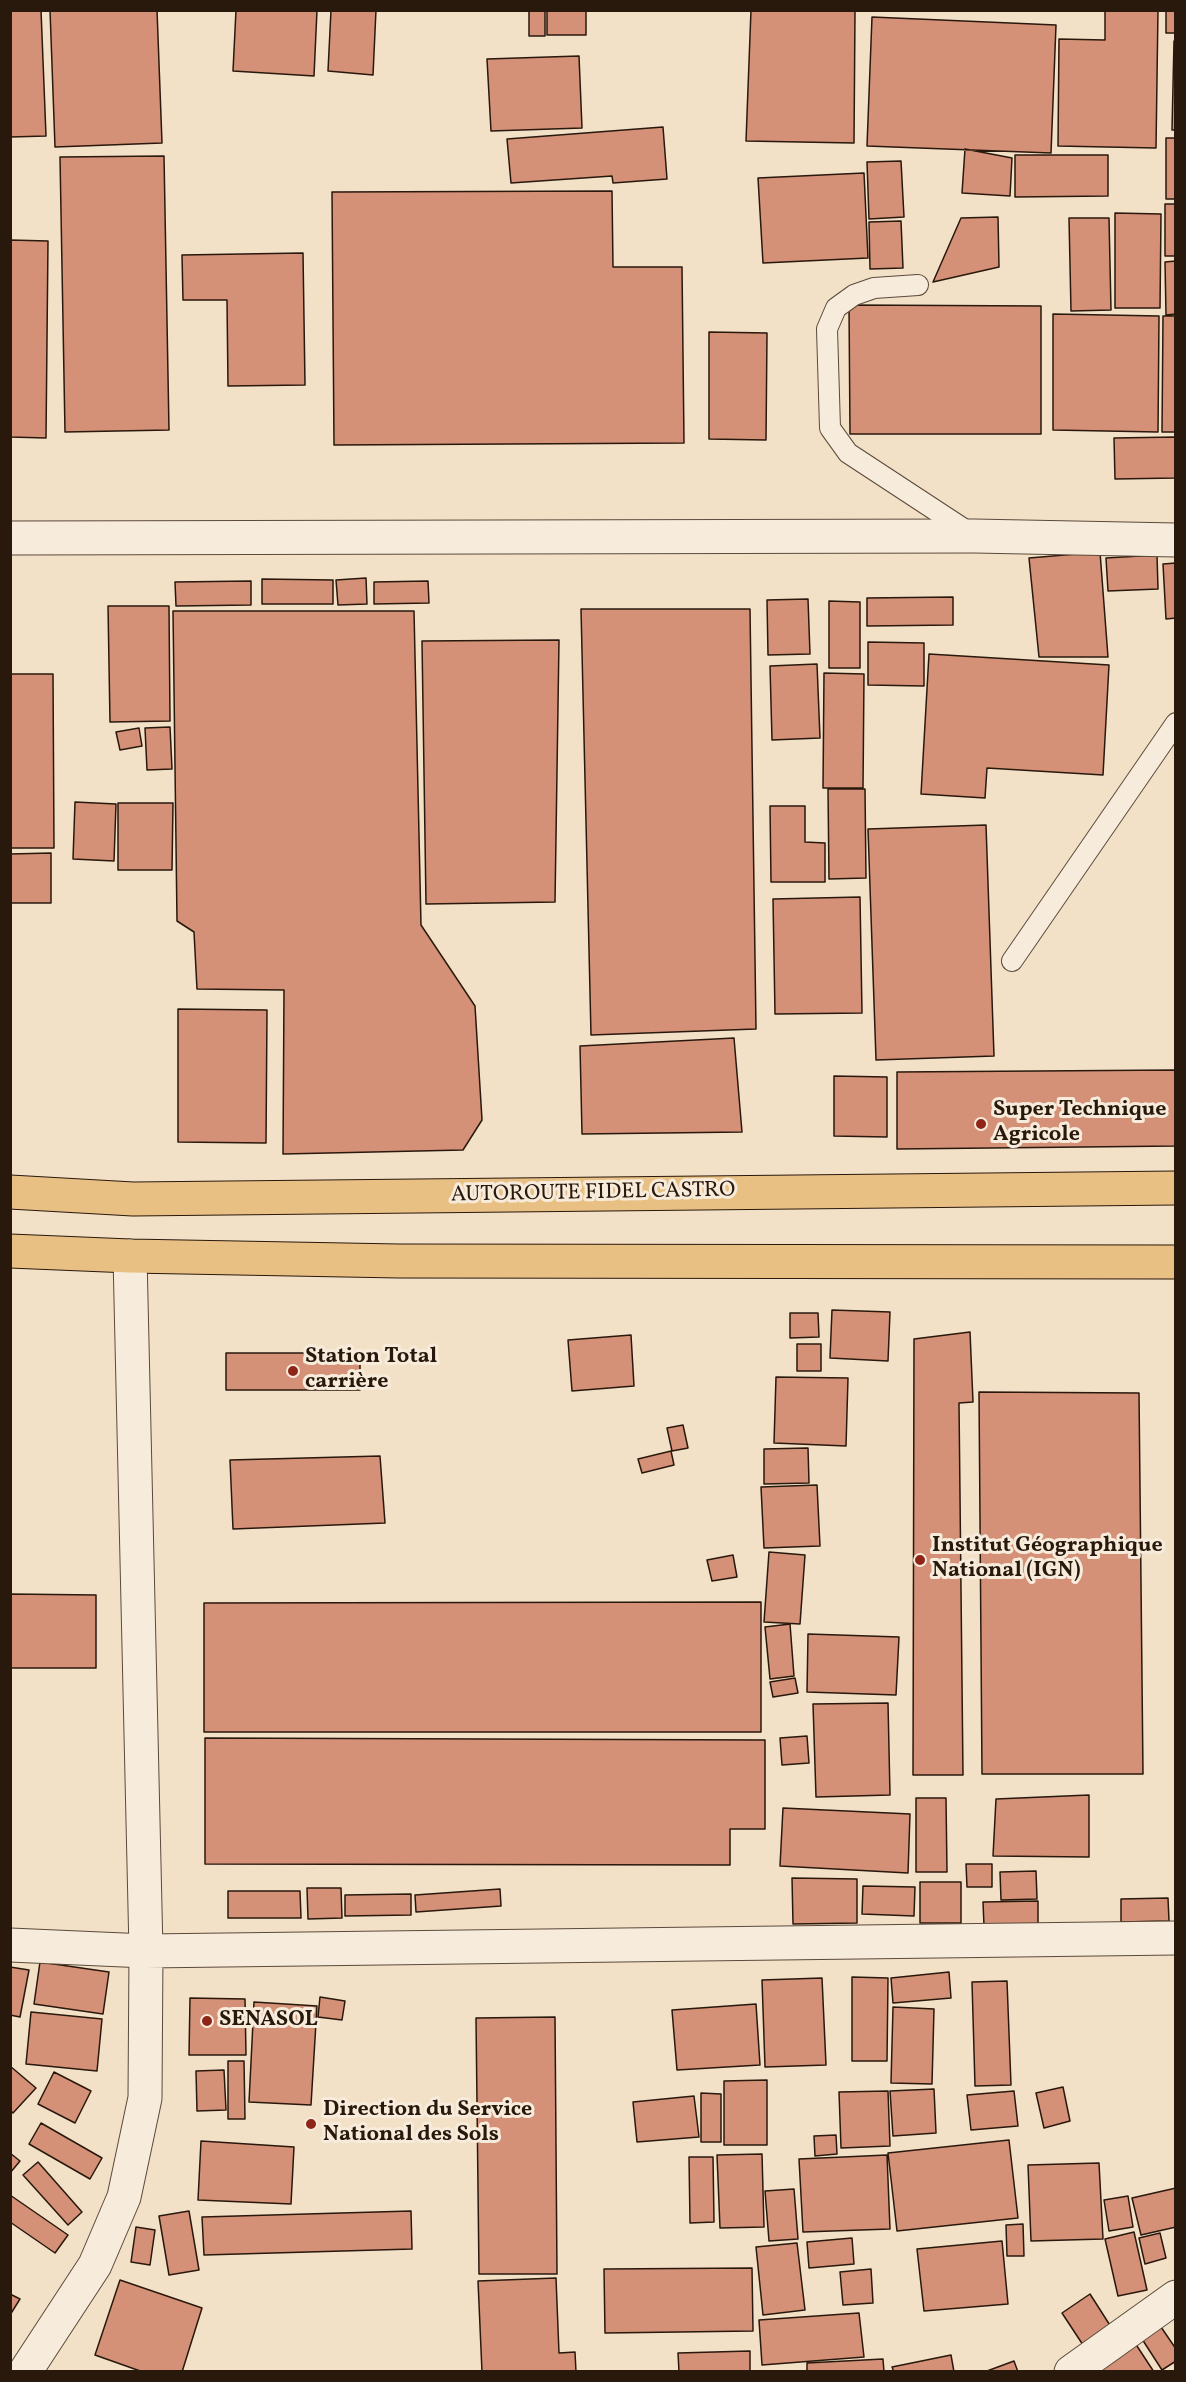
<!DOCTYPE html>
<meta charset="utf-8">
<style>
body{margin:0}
#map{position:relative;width:1186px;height:2382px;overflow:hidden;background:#f2e0c7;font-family:Vollkorn,serif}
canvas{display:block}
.frame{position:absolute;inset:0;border:12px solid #29180c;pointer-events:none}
</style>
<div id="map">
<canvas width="1186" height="2382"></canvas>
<div class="frame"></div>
</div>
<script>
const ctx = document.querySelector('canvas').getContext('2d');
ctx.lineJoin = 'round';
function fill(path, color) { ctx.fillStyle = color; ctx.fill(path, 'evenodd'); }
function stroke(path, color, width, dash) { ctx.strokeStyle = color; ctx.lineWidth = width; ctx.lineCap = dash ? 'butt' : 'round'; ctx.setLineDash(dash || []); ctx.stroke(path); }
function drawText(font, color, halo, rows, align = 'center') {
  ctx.font = font + ' Vollkorn,serif'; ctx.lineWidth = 6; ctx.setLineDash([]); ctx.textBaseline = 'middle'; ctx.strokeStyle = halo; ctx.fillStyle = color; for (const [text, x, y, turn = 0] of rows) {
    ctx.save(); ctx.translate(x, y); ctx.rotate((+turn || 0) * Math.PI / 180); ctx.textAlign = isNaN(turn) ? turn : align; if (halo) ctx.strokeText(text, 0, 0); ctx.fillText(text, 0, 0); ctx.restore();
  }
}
const building = new Path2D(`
 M10 10H41L46 136 10 137Z
 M50 10H157L162 143 55 147Z
 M236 10H317L314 76 233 71Z
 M331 10H376L373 75 328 71Z
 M529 10H545V36H529Z
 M547 10H586V35H547Z
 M751 10 855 11 854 143 746 141Z
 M1105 10H1158L1156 148 1058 146 1059 39 1105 40Z
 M1166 10H1176V33H1166Z
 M872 17 1056 25 1051 153 867 146Z
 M1174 41H1176V130H1172Z
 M579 56 582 128 491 131 487 59Z
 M663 127 667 179 613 183 612 176 511 183 507 139Z
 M1166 138H1176V199H1166Z
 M965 149 1012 158 1010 196 962 193Z
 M1015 155H1108V196L1015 197Z
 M164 156 169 430 65 432 60 157Z
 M901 161 904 217 869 219 867 162Z
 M864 173 868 258 763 263 758 178Z
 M612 191 613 267H682L684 443 334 445 332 192Z
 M1165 204H1176V256H1165Z
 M1115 213 1161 214 1160 308H1115Z
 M998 217 999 267 933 282 961 218Z
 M1069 218H1109L1111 310 1071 311Z
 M901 221 903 268 870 269 869 222Z
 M10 240 48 241 46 438 10 437Z
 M303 253 305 385 228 386 227 300H183L182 255Z
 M1176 261V314L1166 315 1165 262Z
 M849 305 1041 306V434H850Z
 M1053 314 1159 316 1158 432 1053 430Z
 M1163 316H1176V432H1162Z
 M709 332 767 333 766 440 709 439Z
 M1176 437V478L1115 479 1114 438Z
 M1100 552 1108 657H1039L1029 558Z
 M1157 555 1158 589 1108 591 1106 558Z
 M1176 563V618L1166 619 1163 564Z
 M366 578 367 604 338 605 336 580Z
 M262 579 333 580V604H262Z
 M251 581V605L176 606 175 582Z
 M428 581 429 603 374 604V582Z
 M953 597V625L867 626V598Z
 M808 599 810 654 768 655 767 600Z
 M829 601 860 602V668H829Z
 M108 606H169L170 721 110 722Z
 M581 609H750L756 1029 591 1035Z
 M173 611H414L421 925 475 1006 482 1120 463 1150 283 1154 284 990 197 989 194 932 177 921Z
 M559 640 555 902 426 904 422 641Z
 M868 642 924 643V686L868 685Z
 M929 654 1109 665 1103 775 987 768 985 798 921 794Z
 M817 664 820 738 772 740 770 666Z
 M824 673 864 674 863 788H823Z
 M10 674H53L54 848H10Z
 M170 727 172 769 147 770 145 728Z
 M139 728 142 746 120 750 116 732Z
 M828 789H865L866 878 829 879Z
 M75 802 116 804 114 861 73 859Z
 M118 803H173L172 870H118Z
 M770 806H805V842L825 843V882H771Z
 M986 825 994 1056 876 1060 868 829Z
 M51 853V903H10V854Z
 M860 897 862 1013 775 1014 773 899Z
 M178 1009 267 1010 266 1143 178 1142Z
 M734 1038 742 1132 582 1134 580 1046Z
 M1176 1070V1146L897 1149V1072Z
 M834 1076 887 1077V1137L834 1136Z
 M832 1310 890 1312 888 1361 830 1358Z
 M790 1313H818L819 1337 790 1338Z
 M970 1332 973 1402 959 1403 963 1775H913L914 1339Z
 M631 1335 634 1386 572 1391 568 1340Z
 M797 1344H821V1371H797Z
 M226 1353H360V1390H226Z
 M776 1377 848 1378 846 1446 774 1443Z
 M979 1392 1139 1393 1143 1774H982Z
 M683 1425 688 1448 672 1451 667 1428Z
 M808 1448 809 1483 764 1484V1449Z
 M671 1451 674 1465 642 1473 638 1459Z
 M380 1456 385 1523 233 1529 230 1460Z
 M817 1485 820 1546 764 1548 761 1487Z
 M769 1552 805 1555 800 1624 764 1622Z
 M733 1555 737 1577 712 1581 707 1560Z
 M10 1594 96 1595V1668H10Z
 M761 1602V1732H204V1603Z
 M790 1624 794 1676 770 1679 765 1627Z
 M808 1634 899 1637 896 1695 807 1692Z
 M795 1678 798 1693 773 1697 770 1682Z
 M888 1703 890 1795 816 1797 813 1704Z
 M807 1736 809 1763 782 1765 780 1738Z
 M205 1738 765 1740V1829H730V1865L205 1864Z
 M1089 1795V1857L993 1856 996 1799Z
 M916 1798H946L947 1872H916Z
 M783 1808 910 1814 908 1873 780 1866Z
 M966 1864H992V1887H967Z
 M1036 1871 1037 1899 1001 1900 1000 1872Z
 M792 1878 857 1879V1923L793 1924Z
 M920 1882H961V1923H920Z
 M863 1886 915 1887 914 1916 862 1914Z
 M307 1888H341L342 1918 308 1919Z
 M500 1889 501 1906 416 1912 415 1895Z
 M228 1891H300L301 1918H228Z
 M411 1894V1915L345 1916V1895Z
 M1168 1898 1169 1921 1121 1922V1899Z
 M1038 1901V1924L984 1926 983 1902Z
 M40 1962 109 1972 103 2014 34 2004Z
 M10 1967 29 1970 20 2017 10 2015Z
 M949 1972 951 1998 893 2003 891 1978Z
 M852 1977 888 1978 887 2061H852Z
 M822 1978 826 2065 765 2067 762 1980Z
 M1007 1981 1011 2085 975 2086 972 1982Z
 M320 1997 345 2001 342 2020 318 2017Z
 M190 1998 245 1999 246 2055H189Z
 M254 2002 317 2006 311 2105 249 2102Z
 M756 2004 760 2065 677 2070 672 2010Z
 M893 2007 934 2009 932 2084 891 2083Z
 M31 2012 102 2019 97 2071 26 2064Z
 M555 2017 557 2274H479L476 2018Z
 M228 2061H244L245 2119H228Z
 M10 2066 36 2088 13 2113 10 2110Z
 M224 2070 226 2110 197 2111 196 2071Z
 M54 2072 91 2091 75 2123 38 2104Z
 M767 2080V2145H724V2081Z
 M1063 2087 1070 2121 1044 2128 1036 2093Z
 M934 2089 936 2133 893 2136 890 2091Z
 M888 2091 890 2146 841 2148 839 2092Z
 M1014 2091 1018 2126 971 2130 967 2095Z
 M701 2093 721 2094V2142H701Z
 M694 2096 699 2137 637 2142 633 2102Z
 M41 2123 102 2158 90 2179 29 2144Z
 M836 2135 837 2154 815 2156 814 2136Z
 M1009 2140 1018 2218 897 2231 888 2153Z
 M201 2141 294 2147 291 2204 198 2200Z
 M10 2153 20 2161 10 2173Z
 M762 2154 764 2227 720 2228 717 2155Z
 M887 2155 890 2229 803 2232 799 2159Z
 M689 2157H713L714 2222 690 2223Z
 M38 2162 82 2212 68 2225 23 2175Z
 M1099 2163 1103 2239 1031 2241 1028 2165Z
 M1176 2188V2227L1141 2235 1132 2198Z
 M794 2189 798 2239 769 2241 765 2191Z
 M10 2195 68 2235 55 2253 10 2222Z
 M1128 2196 1133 2227 1109 2231 1104 2200Z
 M189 2211 199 2270 169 2275 159 2216Z
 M411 2211 412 2249 204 2255 202 2217Z
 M1023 2224 1024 2256H1007L1006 2225Z
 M136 2227 155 2230 150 2265 131 2262Z
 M1134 2232 1147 2290 1118 2296 1105 2239Z
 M1160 2233 1166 2258 1145 2264 1139 2238Z
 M852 2238 854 2264 809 2268 807 2242Z
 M1002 2241 1008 2304 924 2311 917 2249Z
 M797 2243 805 2310 763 2315 756 2247Z
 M752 2268 753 2331 605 2333 604 2269Z
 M871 2269 873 2303 843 2305 840 2272Z
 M556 2278 559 2353 575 2352 576 2372H482L478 2281Z
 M120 2280 202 2308 182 2372H143L95 2355Z
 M10 2294 20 2299 10 2315Z
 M1090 2294 1113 2330 1085 2348 1062 2313Z
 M859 2313 864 2357 762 2365 759 2320Z
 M1161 2327 1176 2349V2361L1162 2370 1142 2339Z
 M1135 2343 1154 2372H1103L1099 2367Z
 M750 2351V2372H679L678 2353Z
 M951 2355 954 2372H894L892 2367Z
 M883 2359 884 2372H807V2363Z
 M1014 2361 1018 2372H988L987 2371Z`);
fill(building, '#d49178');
stroke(building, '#29180c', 1.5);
const service = new Path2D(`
 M918 285 874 288 854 295 836 308 827 329 830 428 848 453 970 533
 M1012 961 1176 723`);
const minor = new Path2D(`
 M10 538 974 536 1176 540
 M10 1945 146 1951
 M1071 2372 1176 2297`);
const tertiary = new Path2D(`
 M146 1951 1176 1938
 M25 2372 95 2265 124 2197 145 2098 146 1951 130 1256`);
const trunk = new Path2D(`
 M10 1192 133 1199 1176 1188
 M10 1251 130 1256 399 1261 1176 1262`);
stroke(service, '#5b4a3b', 22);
stroke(minor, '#5b4a3b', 35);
stroke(tertiary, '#5b4a3b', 35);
stroke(trunk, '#29180c', 35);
stroke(service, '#f7ebdb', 20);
stroke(minor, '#f7ebdb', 33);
stroke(tertiary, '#f7ebdb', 33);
stroke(trunk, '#e9c084', 33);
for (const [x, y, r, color] of [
 [981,1124,6,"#8f2418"],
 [293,1371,6,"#8f2418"],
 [920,1560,6,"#8f2418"],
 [207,2021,6,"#8f2418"],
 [311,2124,6,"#8f2418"]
]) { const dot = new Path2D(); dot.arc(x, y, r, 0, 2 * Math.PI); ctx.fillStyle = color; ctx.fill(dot); stroke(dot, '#f7ebdb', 2); }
drawText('bold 22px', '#29180c', '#f7ebdb', [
 ["Super Technique",993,1111],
 ["Agricole",993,1136],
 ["Station Total",305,1358],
 ["carrière",305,1383],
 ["Institut Géographique",932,1547],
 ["National (IGN)",932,1572],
 ["SENASOL",219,2021],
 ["Direction du Service",323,2111],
 ["National des Sols",323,2136]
], 'left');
drawText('22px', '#29180c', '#f7ebdb', [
 ["AUTOROUTE FIDEL CASTRO",593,1194,-1]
]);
</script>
